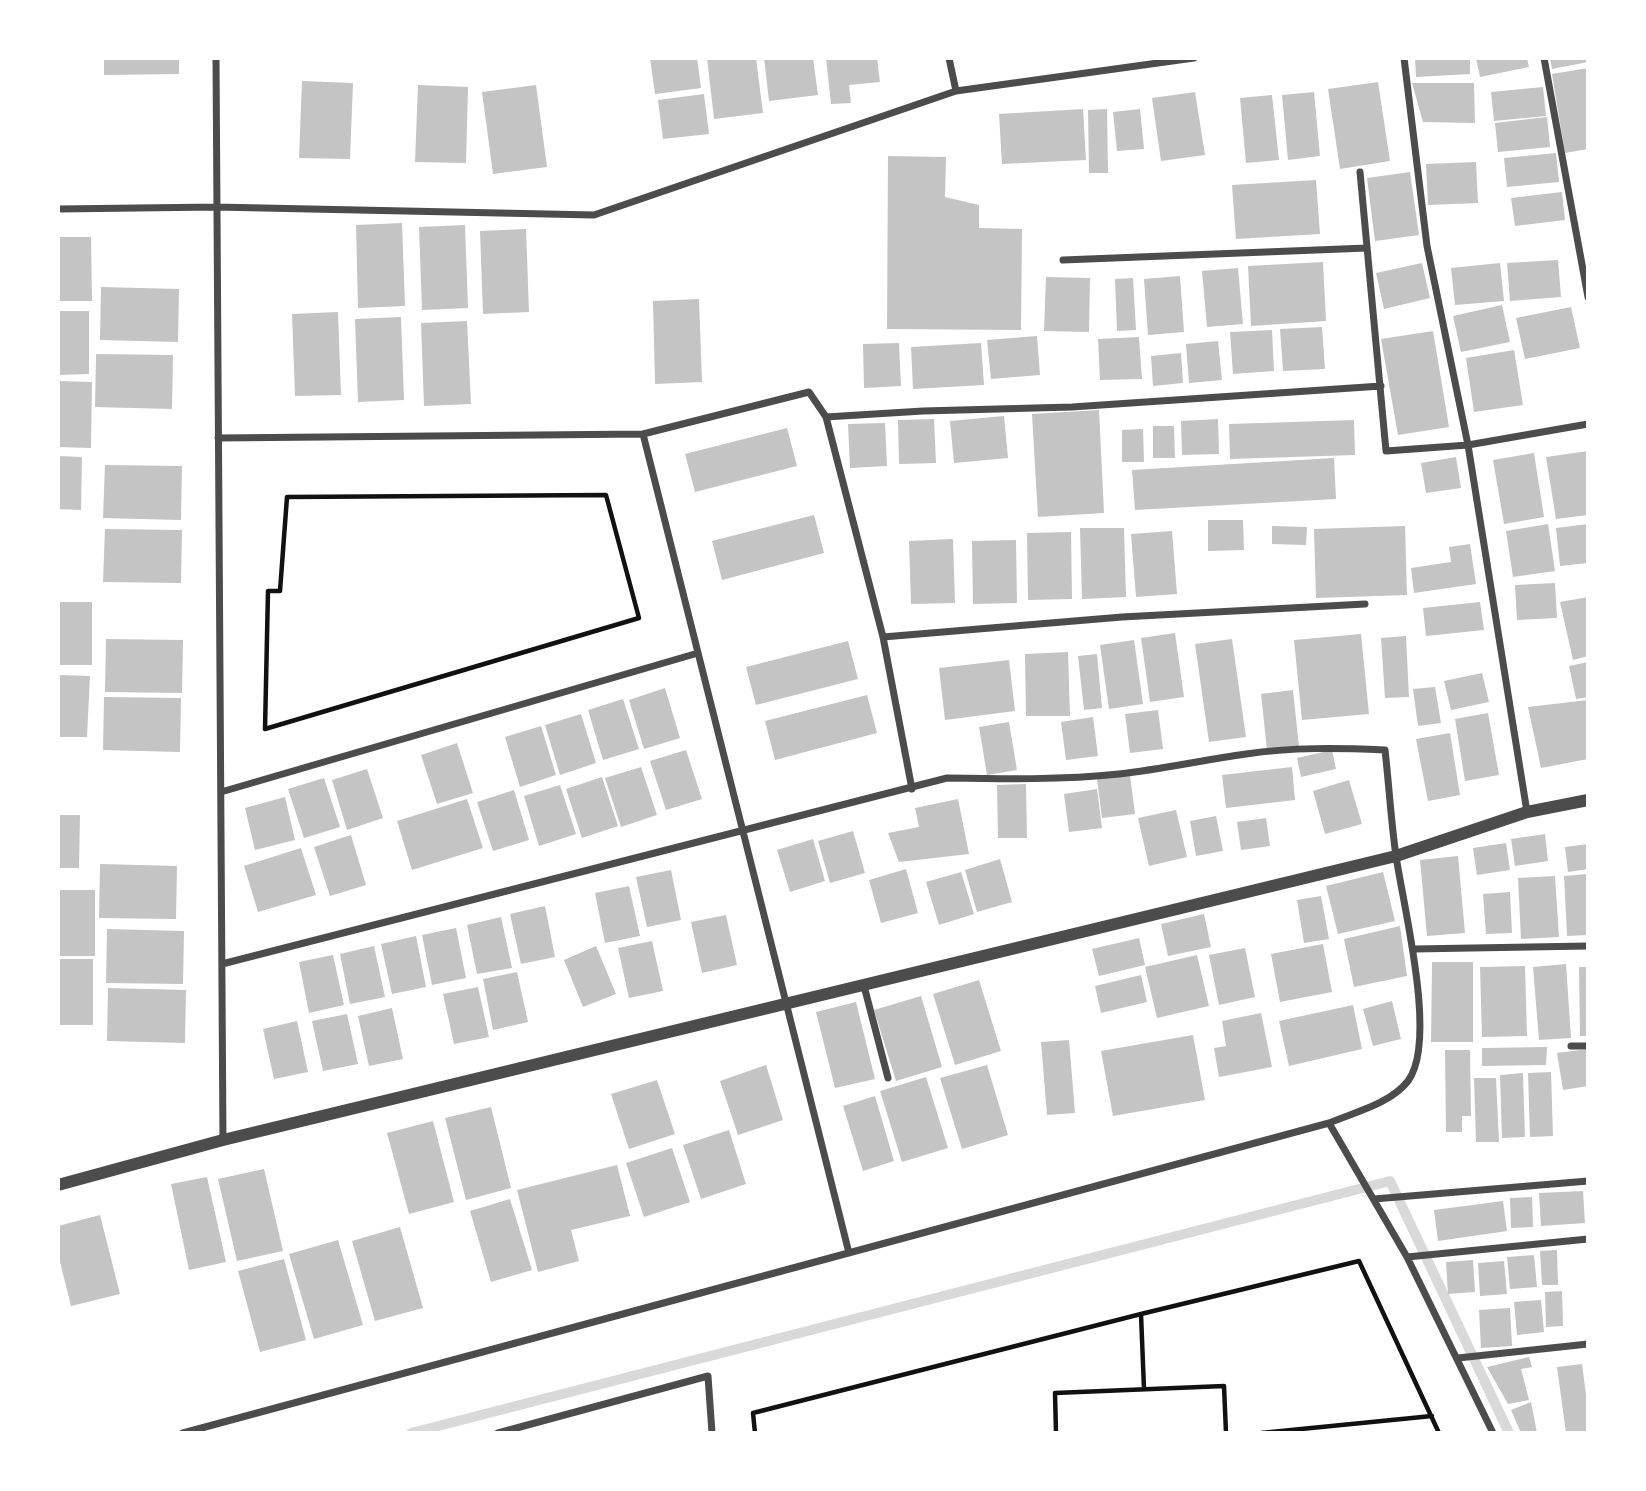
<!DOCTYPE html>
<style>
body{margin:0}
#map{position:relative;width:1646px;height:1491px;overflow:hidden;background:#fff;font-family:Commissioner,sans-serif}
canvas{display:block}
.frame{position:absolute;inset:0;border:60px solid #fff;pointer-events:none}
</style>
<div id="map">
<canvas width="1646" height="1491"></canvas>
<div class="frame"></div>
</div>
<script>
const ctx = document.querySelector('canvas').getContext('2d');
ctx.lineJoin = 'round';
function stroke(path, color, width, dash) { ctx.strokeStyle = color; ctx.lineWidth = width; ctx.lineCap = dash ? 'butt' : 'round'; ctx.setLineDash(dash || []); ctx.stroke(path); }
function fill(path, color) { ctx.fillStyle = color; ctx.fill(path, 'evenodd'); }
stroke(new Path2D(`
 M411 1433 1390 1181 1509 1433`), '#d9d9d9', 10);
fill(new Path2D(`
 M104 58H179V74L104 75Z
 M650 58H697L701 88 655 94Z
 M707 58H756L763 113 714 119Z
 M764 58H813L818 95 769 101Z
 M826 58H877L880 82 849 85 851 103 831 104Z
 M1415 58H1470V74L1416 77Z
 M1476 58H1527L1529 67 1480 77Z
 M1550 58H1588V62L1552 69Z
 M1588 68V149L1565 153 1552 74Z
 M302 81 353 83 350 159 299 158Z
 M1378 82 1390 161 1340 169 1328 89Z
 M1412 83H1474L1475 123 1423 122Z
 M418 85 468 87 466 163 415 162Z
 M536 85 547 167 493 174 482 92Z
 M1543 87 1546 116 1494 121 1491 92Z
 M1195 92 1205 155 1161 161 1152 98Z
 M1314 92 1320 156 1288 160 1282 95Z
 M704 94 709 134 663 139 658 100Z
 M1272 95 1279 160 1246 163 1240 98Z
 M1083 109 1086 160 1002 164 999 114Z
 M1107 109 1108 173H1089L1088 110Z
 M1140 109 1144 149 1117 151 1113 112Z
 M1547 117 1550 147 1498 152 1495 123Z
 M1556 153 1559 182 1507 187 1504 158Z
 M888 156 946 157 945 197 979 205V228L1022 229 1021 330 887 329Z
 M1476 162 1478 203 1428 205 1426 164Z
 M1410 172 1419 235 1375 241 1367 178Z
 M1316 180 1320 234 1236 239 1232 185Z
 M1562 192 1565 220 1515 226 1511 198Z
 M402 223 405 306 358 308 356 225Z
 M465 225 468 308 422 310 419 227Z
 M526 229 529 312 483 314 480 231Z
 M58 237H91L92 301H58Z
 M1558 260 1561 297 1510 301 1507 263Z
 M1323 262 1326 321 1251 326 1248 266Z
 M1422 263 1430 298 1384 309 1376 273Z
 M1500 263 1504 301 1455 305 1451 268Z
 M1238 268 1243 324 1207 327 1202 271Z
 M1180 276 1184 332 1148 335 1144 279Z
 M1046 277 1090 278 1089 332 1044 331Z
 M1133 278 1136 330 1117 331 1115 279Z
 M101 287 179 289 178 342 100 340Z
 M699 299 702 382 655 384 653 301Z
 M1502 305 1510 342 1461 352 1453 316Z
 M1571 307 1580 348 1525 359 1516 318Z
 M58 311H89V374L58 375Z
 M338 312 341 395 295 396 292 314Z
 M401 317 404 400 358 402 355 319Z
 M467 321 471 404 424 406 421 323Z
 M1322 327 1325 369 1283 371 1280 329Z
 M1272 330 1274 371 1233 374 1230 332Z
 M1433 331 1449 427 1398 435 1381 339Z
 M1037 336 1040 375 991 379 987 340Z
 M1139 337 1142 379 1100 380 1098 339Z
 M1218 341 1222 380 1189 383 1186 344Z
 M899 343 901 386 864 388 863 344Z
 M981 343 984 385 913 389 911 347Z
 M1514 350 1523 405 1474 412 1466 358Z
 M1181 353 1183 383 1153 386 1151 356Z
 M96 354 173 355 172 409 95 407Z
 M58 381 92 382 91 448 58 447Z
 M1099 410 1104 513 1038 517 1032 414Z
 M1004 416 1008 458 954 463 950 421Z
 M934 419 936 463 899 464 898 420Z
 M1218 419 1219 454 1182 455 1181 421Z
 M1354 420 1355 455 1230 459 1229 424Z
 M885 423 887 466 850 468 848 424Z
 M1153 426H1174L1175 458H1153Z
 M787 428 797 466 695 492 685 454Z
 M1143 429 1144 462H1122V430Z
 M1588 451V515L1556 519 1546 457Z
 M1534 453 1544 517 1504 524 1493 460Z
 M58 456 82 457 81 510 58 509Z
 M1456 457 1461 488 1426 493 1421 463Z
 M1334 458 1336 499 1135 510 1132 470Z
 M105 465 182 466 181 520 103 518Z
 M814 515 824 553 722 580 712 541Z
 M1208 520H1243L1244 550 1208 551Z
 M1548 524 1555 571 1513 577 1506 531Z
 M1588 524V563L1560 566 1556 528Z
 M1272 526 1307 527 1306 545 1272 544Z
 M1405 526 1407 595 1316 598 1314 529Z
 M1080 528H1124L1126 597 1082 599Z
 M105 529 182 530 181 583 103 582Z
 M1172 531 1177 594 1136 597 1131 534Z
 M1071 532 1072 599 1028 600 1027 533Z
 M953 539 955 603 911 604 909 541Z
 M1016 540 1017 603 973 604 972 541Z
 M1470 544 1476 584 1414 593 1411 568 1451 562 1449 547Z
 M1555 583 1557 618 1517 620 1515 585Z
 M1588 597V656L1573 660 1560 602Z
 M58 602H92V665H58Z
 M1480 602 1484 630 1426 636 1423 608Z
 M1175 633 1184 697 1150 702 1141 638Z
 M1361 634 1369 714 1302 720 1294 640Z
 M1406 636 1409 697 1385 698 1381 638Z
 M106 639 183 640 182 693 105 692Z
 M1232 639 1246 737 1209 742 1195 644Z
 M1134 640 1143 704 1109 709 1100 645Z
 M848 641 858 679 756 705 746 667Z
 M1068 652 1070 716H1026L1025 654Z
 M1097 654 1102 708 1084 710 1078 656Z
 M1009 660 1015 711 945 720 939 668Z
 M1588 662V697L1576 699 1569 666Z
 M1482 673 1489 702 1451 710 1444 681Z
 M58 675 90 676 87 737H58Z
 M1435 687 1441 723 1418 726 1413 689Z
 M665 688 680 738 644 749 629 700Z
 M1293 690 1299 747 1267 750 1261 694Z
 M867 695 877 733 775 760 765 721Z
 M104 697 181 698 180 752 103 750Z
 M623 699 639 749 603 760 588 710Z
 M1588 700V759L1541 768 1528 707Z
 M1158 710 1163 749 1130 753 1125 714Z
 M1488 713 1499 775 1465 781 1455 719Z
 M581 714 596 763 560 775 545 725Z
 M1093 717 1098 756 1066 760 1061 722Z
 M1009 722 1017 770 987 775 979 727Z
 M541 726 556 775 520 787 505 737Z
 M1450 733 1460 795 1428 801 1416 739Z
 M457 743 473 793 437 804 421 755Z
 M686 750 702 799 666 810 650 761Z
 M1332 750 1336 769 1301 777 1297 758Z
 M641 767 657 815 621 827 605 778Z
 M1292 767 1295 800 1226 808 1222 775Z
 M367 769 383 818 347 830 332 780Z
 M1130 775 1135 814 1102 818 1097 779Z
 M602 777 618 826 582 838 566 789Z
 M324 778 340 827 304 838 288 789Z
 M1349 780 1362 824 1325 834 1313 791Z
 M1026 784 1027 838H998L997 785Z
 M560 785 576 834 539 846 524 796Z
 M1097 789 1102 828 1069 832 1064 794Z
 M514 790 529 840 493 851 477 802Z
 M285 797 295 840 255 850 245 808Z
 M467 799 483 848 412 870 397 821Z
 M958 799 969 854 899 862 888 833 919 827 915 808Z
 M1176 810 1187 857 1149 866 1138 818Z
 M58 815H80L79 868H58Z
 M1216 816 1223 851 1196 856 1190 821Z
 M1266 818 1270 846 1241 850 1237 822Z
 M853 831 865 873 830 883 818 841Z
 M1545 834 1548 861 1515 866 1511 839Z
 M351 835 366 885 330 896 314 847Z
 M813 839 825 881 790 892 777 850Z
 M1506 843 1510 870 1477 875 1473 848Z
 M1588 844V869L1568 872 1565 847Z
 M301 848 316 895 258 912 244 866Z
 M1458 856 1465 933 1427 936 1420 860Z
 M1000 859 1012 902 977 912 965 870Z
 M100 864 177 866 176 919 99 918Z
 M906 869 918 913 881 923 869 880Z
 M671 870 681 920 647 927 636 877Z
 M961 872 974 914 939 925 926 882Z
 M1383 872 1395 921 1338 934 1326 886Z
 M1588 874V935L1567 936 1564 876Z
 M1555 876 1559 937 1521 939 1518 878Z
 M629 886 640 936 605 943 595 893Z
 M58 890H95V956H58Z
 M1510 892 1512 933 1486 934 1483 894Z
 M1321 896 1329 939 1304 943 1297 900Z
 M545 906 555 957 521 964 510 914Z
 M1204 914 1211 947 1168 956 1161 924Z
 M726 915 737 965 702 973 691 922Z
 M501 917 512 968 477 974 467 925Z
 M1400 926 1407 976 1354 987 1344 939Z
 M456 928 466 978 432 985 422 935Z
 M107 929 184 931 183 984 106 983Z
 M416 936 426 987 392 994 381 944Z
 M1139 938 1145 965 1099 976 1092 949Z
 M652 941 663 991 629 998 618 948Z
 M1323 944 1332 992 1280 1002 1271 954Z
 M374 946 385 997 350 1004 340 954Z
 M596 946 616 994 583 1007 564 960Z
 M1245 948 1255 997 1219 1005 1209 955Z
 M333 955 344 1005 309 1013 299 962Z
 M1197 955 1209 1006 1157 1018 1145 967Z
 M58 959H93V1025H58Z
 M1432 962H1473V1042H1431Z
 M1566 964 1571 1038 1539 1040 1533 967Z
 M1525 966 1527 1036 1482 1037 1480 967Z
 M1579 967H1588V1036H1580Z
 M517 972 528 1022 493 1030 483 979Z
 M1141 975 1147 1002 1101 1013 1095 986Z
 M979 980 1001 1051 955 1065 933 994Z
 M478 987 489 1037 454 1044 443 994Z
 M108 988 186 990 185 1043 107 1041Z
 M921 996 942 1067 896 1081 874 1010Z
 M1392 1001 1401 1039 1373 1046 1363 1009Z
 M856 1002 875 1079 835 1088 816 1012Z
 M1353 1005 1362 1049 1289 1066 1279 1021Z
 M392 1008 403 1059 369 1066 358 1016Z
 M1261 1013 1272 1067 1219 1077 1214 1048 1226 1046 1222 1021Z
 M347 1014 358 1064 323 1071 312 1021Z
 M297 1021 308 1072 274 1079 263 1029Z
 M1193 1035 1205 1100 1113 1116 1101 1051Z
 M1069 1040 1075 1113 1047 1115 1041 1042Z
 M1547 1047 1546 1065 1482 1066V1048Z
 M1588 1049V1086L1563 1090 1557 1053Z
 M1445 1050H1470L1471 1116H1462V1132H1446Z
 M766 1065 783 1120 738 1135 720 1081Z
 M987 1065 1008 1135 962 1149 940 1078Z
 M1551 1072 1553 1136 1530 1137 1528 1073Z
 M1523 1073 1525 1137 1502 1138 1500 1075Z
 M926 1077 948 1148 902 1162 880 1091Z
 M1474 1078H1496L1499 1142H1476Z
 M657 1080 675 1134 629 1149 611 1094Z
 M875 1096 894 1161 863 1171 843 1106Z
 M491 1107 511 1188 466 1200 445 1118Z
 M433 1121 454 1202 409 1214 387 1133Z
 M729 1130 746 1184 701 1199 683 1145Z
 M672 1148 690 1202 644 1217 626 1163Z
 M617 1165 630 1216 571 1230 579 1261 538 1272 517 1190Z
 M264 1169 283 1251 237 1261 218 1179Z
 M207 1177 226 1262 189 1270 171 1184Z
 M1583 1191 1585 1223 1541 1226 1539 1193Z
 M1532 1197 1533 1227 1511 1228 1510 1198Z
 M510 1199 532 1270 491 1282 470 1211Z
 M1503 1201 1507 1231 1438 1241 1434 1210Z
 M100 1215 120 1294 71 1306 58 1254V1226Z
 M400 1227 423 1308 375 1321 352 1241Z
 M338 1240 363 1325 314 1339 289 1254Z
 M1557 1250 1558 1285H1542L1540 1251Z
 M1534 1255 1537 1287 1510 1289 1507 1257Z
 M284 1259 306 1340 260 1352 238 1271Z
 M1473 1260 1475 1292 1448 1294 1446 1262Z
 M1504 1261 1507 1294 1480 1296 1478 1263Z
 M1562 1291 1563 1326 1546 1327 1545 1292Z
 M1541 1300 1544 1332 1517 1335 1514 1302Z
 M1510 1308 1512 1346 1481 1348 1479 1310Z
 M1529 1357 1532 1367 1521 1369 1529 1400 1508 1404 1487 1367Z
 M1582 1364 1588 1410V1433H1566L1557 1367Z
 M1531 1402 1537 1433H1521L1511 1410Z`), '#c4c4c4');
stroke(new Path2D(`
 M606 495 639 618 265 729 268 591H280L287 497Z
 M1141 1314 1144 1389
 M755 1433 753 1413 1141 1314 1359 1261 1439 1433
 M1056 1433 1055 1393 1224 1386 1226 1433
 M1261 1433 1432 1416`), '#111', 4.5);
stroke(new Path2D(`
 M216 58 223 1140
 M949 58 956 91
 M1404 58 1427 246 1468 445 1527 812
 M1544 58 1588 297
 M1360 172 1386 451 1468 445 1588 424
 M58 209 216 207 594 215 956 91 1194 58
 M1063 260 1367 248
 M826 417 923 411 1072 407 1381 386
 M643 434 849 1253
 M218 438 643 434 809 392 826 417 883 637 912 789
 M883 637 1122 617 1365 604
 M221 792 698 653
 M1414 949 1588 946
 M864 986 888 1078
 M1571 1046H1588
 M1329 1123 1407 1257 1493 1433
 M1374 1199 1588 1181
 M1407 1257 1588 1239
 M1458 1358 1588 1344
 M183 1433 1329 1123C1355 1112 1390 1104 1408 1081 1438 1041 1403 905 1396 856 1391 821 1389 785 1385 750 1339 748 1292 747 1246 754 1203 760 1162 769 1119 774 1062 780 1004 779 947 778L222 964
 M498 1433 708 1376 712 1433`), '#4c4c4c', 7);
stroke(new Path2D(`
 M58 1185 223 1140 1396 856 1527 812 1588 800`), '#4c4c4c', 12);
</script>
